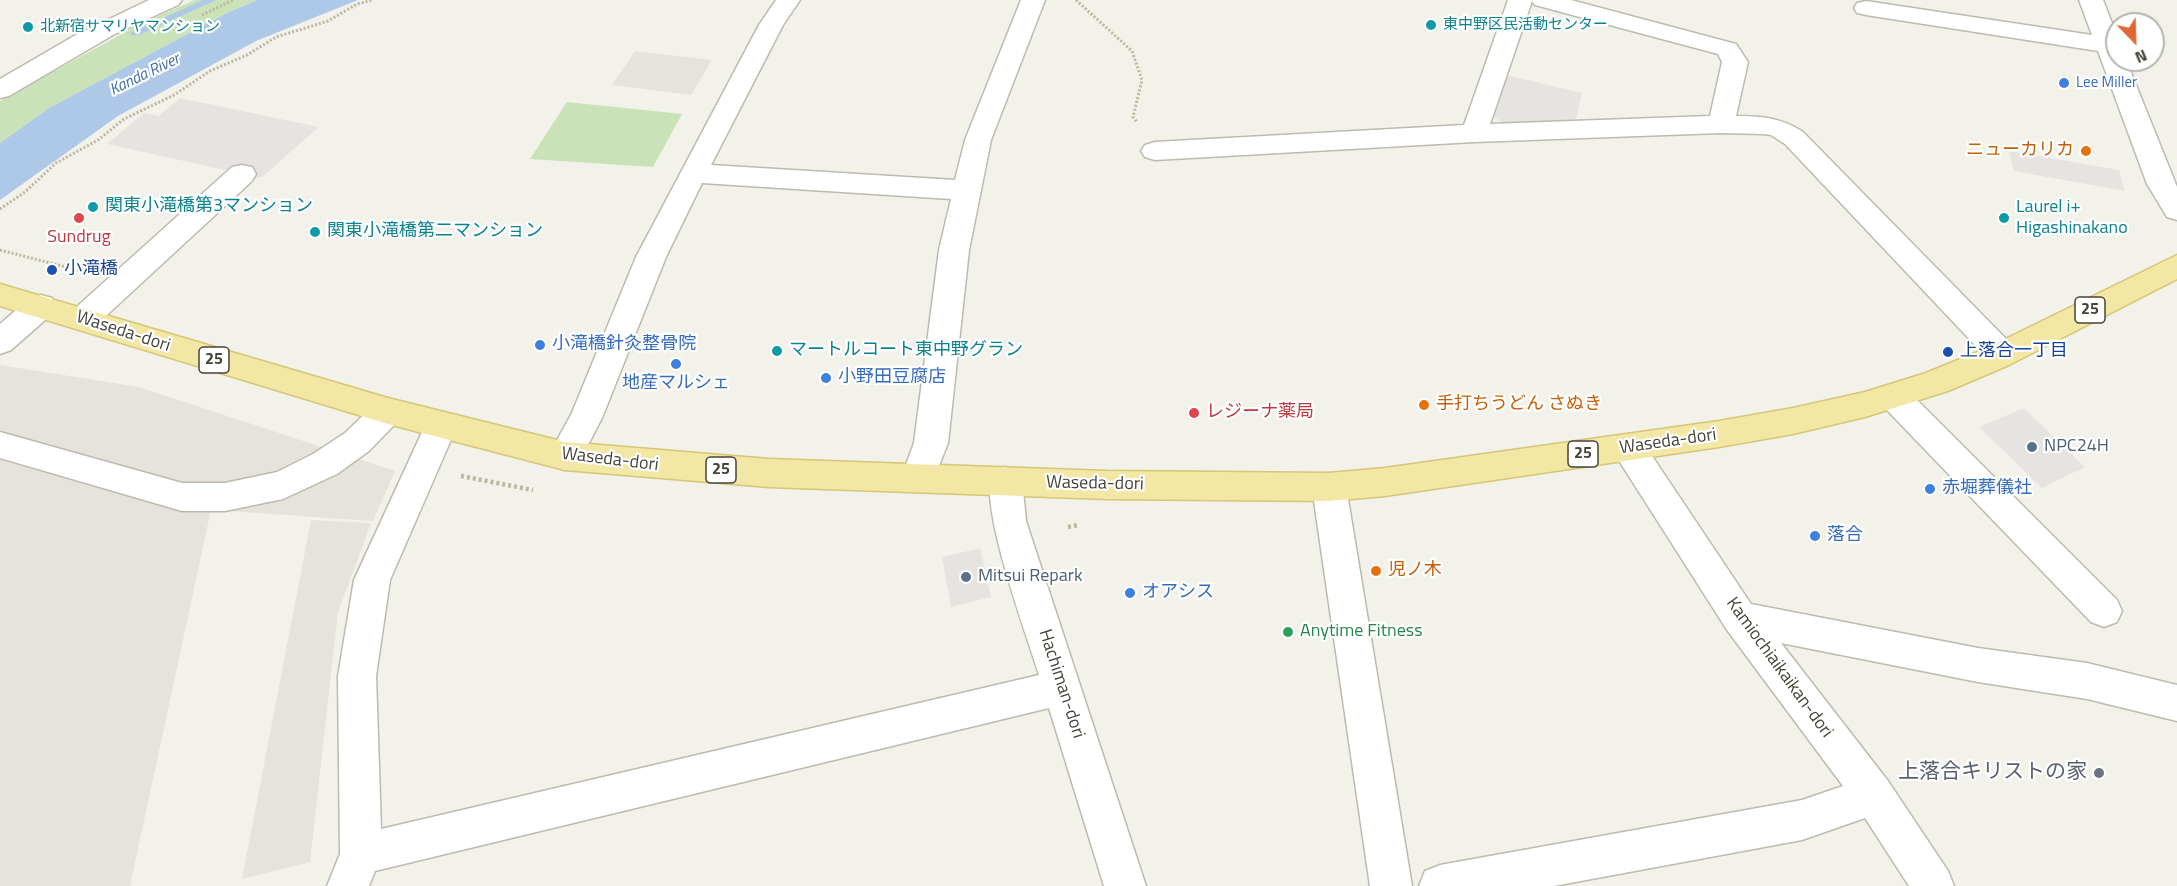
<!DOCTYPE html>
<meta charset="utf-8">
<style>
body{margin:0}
#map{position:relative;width:2177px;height:886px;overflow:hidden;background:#f3f2ea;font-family:"Titillium Web",sans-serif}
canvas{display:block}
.north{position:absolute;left:2105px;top:12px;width:60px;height:60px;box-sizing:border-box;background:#fff;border:2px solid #b5b4b0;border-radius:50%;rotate:157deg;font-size:16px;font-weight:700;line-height:24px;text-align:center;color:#464339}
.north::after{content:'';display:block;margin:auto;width:21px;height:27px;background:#e06634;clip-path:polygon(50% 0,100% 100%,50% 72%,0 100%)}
</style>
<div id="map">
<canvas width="2177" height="886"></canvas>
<div class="north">N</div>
</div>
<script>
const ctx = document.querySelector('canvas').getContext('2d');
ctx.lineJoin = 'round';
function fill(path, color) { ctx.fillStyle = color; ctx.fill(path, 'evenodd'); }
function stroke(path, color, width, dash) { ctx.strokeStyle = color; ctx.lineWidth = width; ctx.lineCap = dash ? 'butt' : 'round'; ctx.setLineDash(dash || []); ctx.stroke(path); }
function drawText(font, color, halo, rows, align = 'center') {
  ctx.font = font + ' "Titillium Web","Noto Sans JP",sans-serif'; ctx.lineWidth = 4.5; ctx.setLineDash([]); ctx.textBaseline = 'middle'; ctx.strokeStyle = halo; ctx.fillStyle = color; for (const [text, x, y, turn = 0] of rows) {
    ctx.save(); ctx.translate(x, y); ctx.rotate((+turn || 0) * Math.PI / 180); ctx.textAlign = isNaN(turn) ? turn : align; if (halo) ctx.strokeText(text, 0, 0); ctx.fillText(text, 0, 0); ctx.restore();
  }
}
fill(new Path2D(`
 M635 51 712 60 691 95 612 85Z
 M0 365 139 387 395 471 373 521 211 510 130 886H0Z
 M311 520 371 523 338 612 310 862 242 879Z`), '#e6e3de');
fill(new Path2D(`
 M195 0H257L227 13 49 108 0 143V101L140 24Z
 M567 102 682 114 653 167 530 159Z`), '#c9e2b8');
fill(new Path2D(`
 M1506 75 1582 93 1575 124 1515 127 1503 123 1493 116Z
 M180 98 319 127 261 178 107 144 144 113 159 116Z
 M2009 151 2119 170 2125 191 2014 171Z
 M2024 408 2085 467 2042 488 1979 427Z
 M980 548 991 597 951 607 942 557Z`), '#e5e4e1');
fill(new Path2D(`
 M257 0H358L256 41 118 116 0 200V143L49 108 227 13Z`), '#aec8e8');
fill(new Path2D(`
 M203 0H216L139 35H131L130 33Z`), '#aec8e8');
const minor = new Path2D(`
 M149 0H182L178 5 113 35 9 96 0 98V79L74 36Z
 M776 0H800L783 25 711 165 955 180 965 140 1021 0H1045L991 140 969 250 948 443 930 488 918 492 906 488 901 478 914 443 939 250 951 199 702 183 666 257 602 418 577 466 565 470 553 466 548 456 571 415 636 257 759 25Z
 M1508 0H1571L1736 44 1748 62 1736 116C1762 116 1782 118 1803 132L2013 346 2018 354 2013 362 2002 366 1991 362 1785 144 1771 135 1763 134 1721 133 1474 142 1155 160 1145 157 1141 151 1145 145 1155 142 1464 125ZM1532 1 1535 5 1718 54 1722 62 1710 116 1490 124Z
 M2079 0H2103L2117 36V60H2126L2177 187V220L2167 217 2147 184 2098 51 1866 15 1857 13 1854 8 1857 3 1866 1 2092 35Z
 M242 165 252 167 256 174 252 181 94 327 83 330 72 327 68 319 72 311 232 167Z
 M41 295 52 298 56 306 52 314 11 350 0 354V324L30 298Z
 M1894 384 1905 388 2117 600 2122 611 2117 622 2104 627 2091 622 1883 406 1878 397 1883 388Z
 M388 398 399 402 404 411 399 420 369 451 337 474 283 499 225 511H182L0 458V432L182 483H225L277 472 313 454 345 433 377 402Z
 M441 413 453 417 457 426 390 580 376 676 381 829 1039 675C1027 635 977 503 993 471L1005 467 1017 471 1022 481 1026 521 1146 886H1104L1049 708 375 871 369 886H327L340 854 338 676 354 580 429 417Z
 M1628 434 1640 438 1751 604 1978 648 2087 663 2177 685V721L2087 699 1978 682 1781 643 1888 781 1948 871 1954 886H1909L1865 818 1802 840 1554 886H1419L1425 871 1440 865 1802 800 1843 786 1727 630 1616 456 1611 447 1616 438Z
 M1329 473 1341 477 1346 487 1412 886H1370L1312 487 1317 477Z`);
const major = new Path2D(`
 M2177 255V279L2009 365 1948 391 1865 417 1793 434 1719 447 1385 496 1329 501 1107 499 769 487 565 470 388 424 0 306V284L388 398 565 442 769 459 1107 471 1329 473 1385 468 1719 421 1793 408 1865 392 1926 373 1987 348Z`);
stroke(minor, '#bdbaae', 3);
stroke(major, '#d6c675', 3);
stroke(new Path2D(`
 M1076 0 1132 51 1142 80 1133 117 1137 122
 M202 15 233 0
 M0 209 25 192 56 163 98 140 124 119 174 95 210 71 247 55 276 37 328 21 357 4 373 0
 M0 250 81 271`), '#bdb7a1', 3, [2, 2]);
stroke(new Path2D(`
 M461 476 533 490
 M1068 527 1078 525`), '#bdb7a1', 4.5, [3, 3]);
fill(minor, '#fff');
fill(major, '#f2e7a4');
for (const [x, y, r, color] of [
 [1431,25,6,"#0f9aa8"],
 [28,27,6,"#0f9aa8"],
 [2064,83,6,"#3f7fe0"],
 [2086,151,6,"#e8710a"],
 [93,207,6,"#0f9aa8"],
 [79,218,6,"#e0444e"],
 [2004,218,6,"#0f9aa8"],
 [315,232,6,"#0f9aa8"],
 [52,270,6,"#1a4fb4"],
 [540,345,6,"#3f7fe0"],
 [777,351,6,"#0f9aa8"],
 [1948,352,6,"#1a4fb4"],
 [676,364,6,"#3f7fe0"],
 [826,378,6,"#3f7fe0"],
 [1424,405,6,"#e8710a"],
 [1194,413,6,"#e0444e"],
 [2032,447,6,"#5c6f8a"],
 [1930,489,6,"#3f7fe0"],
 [1815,536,6,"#3f7fe0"],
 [1376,571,6,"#e8710a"],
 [966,577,6,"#5c6f8a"],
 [1130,593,6,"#3f7fe0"],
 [1288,632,6,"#2e9e5b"],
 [2099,773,6,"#6b7280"]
]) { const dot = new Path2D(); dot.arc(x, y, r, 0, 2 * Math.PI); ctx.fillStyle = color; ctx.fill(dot); stroke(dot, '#fff', 2); }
drawText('15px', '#0d838f', '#fff', [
 ["東中野区民活動センター",1443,25],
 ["北新宿サマリヤマンション",40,27]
], 'left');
drawText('15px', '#366cbe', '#fff', [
 ["Lee Miller",2076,83]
], 'left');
drawText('italic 16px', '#3f6ca5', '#fff', [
 ["Kanda River",145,75,-26]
]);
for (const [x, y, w] of [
 [2090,310,30],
 [214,360,30],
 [1583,454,30],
 [721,470,30]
]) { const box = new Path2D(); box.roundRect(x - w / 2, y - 13, w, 26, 4.5); ctx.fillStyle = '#fff'; ctx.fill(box); stroke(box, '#464339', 1.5); }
drawText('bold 16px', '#464339', null, [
 ["25",2090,310],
 ["25",214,360],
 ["25",1583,454],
 ["25",721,470]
]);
drawText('18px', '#c56008', '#fff', [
 ["ニューカリカ",2074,151,"right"],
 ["手打ちうどん さぬき",1436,405],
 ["児ノ木",1388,571]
], 'left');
drawText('18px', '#0d838f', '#fff', [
 ["関東小滝橋第3マンション",105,207],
 ["Laurel i+",2016,208],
 ["Higashinakano",2016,229],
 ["関東小滝橋第二マンション",327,232],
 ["マートルコート東中野グラン",789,351]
], 'left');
drawText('18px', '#be3a42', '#fff', [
 ["Sundrug",79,238],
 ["レジーナ薬局",1206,413,"left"]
]);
drawText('18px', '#164399', '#fff', [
 ["小滝橋",64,270],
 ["上落合一丁目",1960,352]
], 'left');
drawText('18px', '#464339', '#fff', [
 ["Waseda-dori",123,332,18],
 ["Waseda-dori",1668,442,-8],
 ["Waseda-dori",610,460,7],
 ["Waseda-dori",1095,484,1],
 ["Kamiochiaikaikan-dori",1779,668,54],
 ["Hachiman-dori",1061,684,72]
]);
drawText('18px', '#366cbe', '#fff', [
 ["小滝橋針灸整骨院",552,345],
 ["小野田豆腐店",838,378],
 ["地産マルシェ",676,384,"center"],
 ["赤堀葬儀社",1942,489],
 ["落合",1827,536],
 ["オアシス",1142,593]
], 'left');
drawText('18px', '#4e5e75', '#fff', [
 ["NPC24H",2044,447],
 ["Mitsui Repark",978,577]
], 'left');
drawText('18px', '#27864d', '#fff', [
 ["Anytime Fitness",1300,632]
], 'left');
drawText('21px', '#5b616d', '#fff', [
 ["上落合キリストの家",2087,773]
], 'right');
</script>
